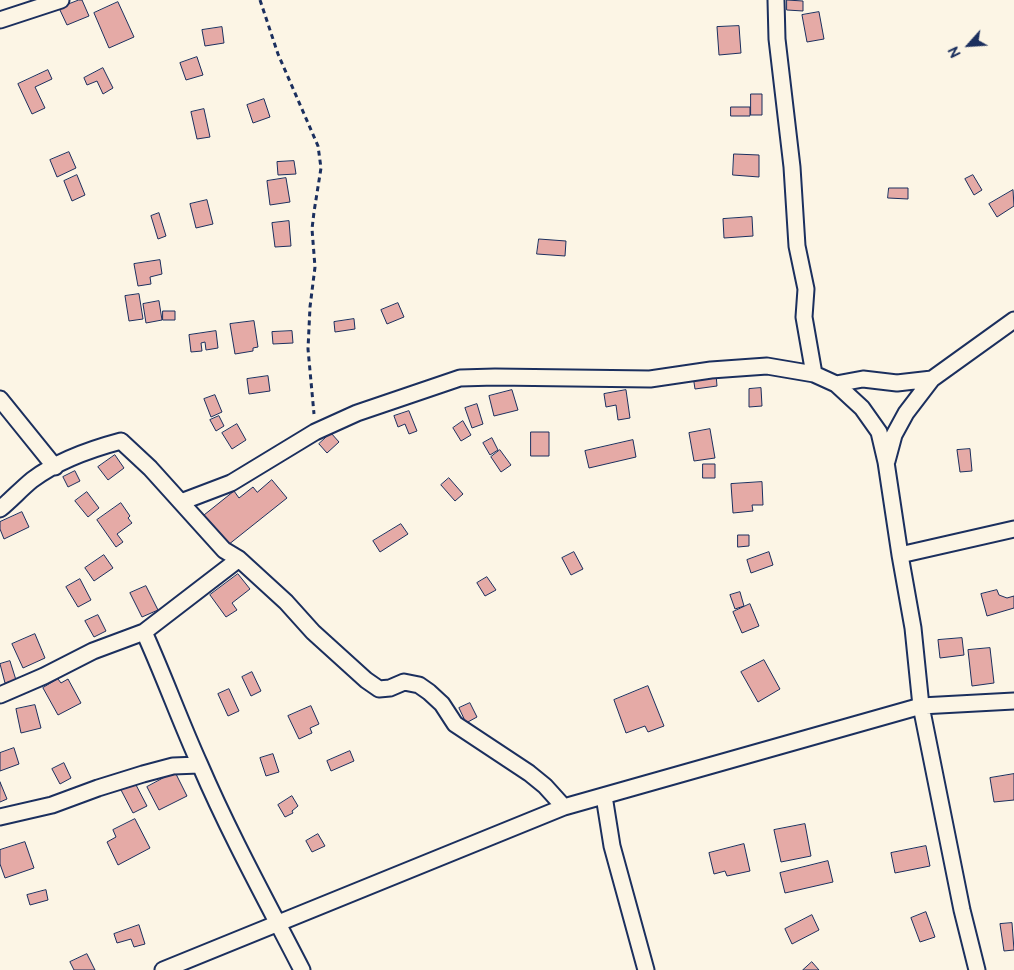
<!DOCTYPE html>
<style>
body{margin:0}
#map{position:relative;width:1014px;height:970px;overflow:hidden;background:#fcf5e5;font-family:"Balsamiq Sans",sans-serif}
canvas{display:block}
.north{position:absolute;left:944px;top:20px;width:50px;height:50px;-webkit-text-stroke:4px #fcf5e5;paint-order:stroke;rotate:244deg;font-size:14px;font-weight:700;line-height:20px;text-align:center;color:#1b2f5e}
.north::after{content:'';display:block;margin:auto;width:18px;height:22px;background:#1b2f5e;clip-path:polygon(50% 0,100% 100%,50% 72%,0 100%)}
</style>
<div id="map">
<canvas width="1014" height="970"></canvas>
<div class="north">N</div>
</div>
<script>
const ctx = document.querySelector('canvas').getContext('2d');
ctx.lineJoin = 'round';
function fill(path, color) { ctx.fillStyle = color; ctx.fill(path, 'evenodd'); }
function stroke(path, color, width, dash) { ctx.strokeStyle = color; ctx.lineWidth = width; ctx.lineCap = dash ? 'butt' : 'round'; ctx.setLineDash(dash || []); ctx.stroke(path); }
const building = new Path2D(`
 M79 0H82L89 16 67 25 59 8Z
 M787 0 803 1V11L787 10Z
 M118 2 134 37 109 48 94 13Z
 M819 12 824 39 807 42 802 15Z
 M739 26 741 53 719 55 717 27Z
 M222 27 224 43 205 46 202 30Z
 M197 57 203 75 186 80 180 63Z
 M103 68 113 88 103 94 97 81 87 85 84 78Z
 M48 70 52 79 35 87 45 108 32 114 18 84Z
 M751 94H762V115H751Z
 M264 99 270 117 253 123 247 105Z
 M731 107H750V116H731Z
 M204 109 210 137 197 139 191 112Z
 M69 152 76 168 57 177 50 160Z
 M734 154 759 155V177L733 175Z
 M294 161 296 174 278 175 277 162Z
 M77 175 85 195 72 201 64 181Z
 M973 175 982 190 974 195 965 179Z
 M286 178 290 202 270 205 267 181Z
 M889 188H908V199L888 198Z
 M1013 190 1014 206 997 217 989 204Z
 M207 200 213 224 196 228 190 204Z
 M159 213 166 236 158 239 151 216Z
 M752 217 753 236 724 238 723 219Z
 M289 221 291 246 275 247 272 223Z
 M539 239 566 241 565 256 537 254Z
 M160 260 162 274 150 277 151 284 138 286 134 264Z
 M139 294 143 319 129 321 125 296Z
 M159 301 162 320 146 323 143 304Z
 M398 303 404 317 387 324 381 310Z
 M163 311H175V320H163Z
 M354 319 355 329 335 332 334 322Z
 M254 321 258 347 253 348V351L235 354 230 324Z
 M216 331 218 348 206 350 205 342 201 343 202 351 191 352 189 335Z
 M292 331 293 343 273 344 272 332Z
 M716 374 717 386 695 389 693 376Z
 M268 376 270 391 249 394 247 379Z
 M761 388 762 406 749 407V389Z
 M512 390 518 410 494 416 489 396Z
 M626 390 630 418 618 420 616 405 606 407 604 394Z
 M215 395 222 412 211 417 204 399Z
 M477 404 483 424 472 428 465 408Z
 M409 411 417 431 409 434 405 424 398 427 394 416Z
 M219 416 224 426 216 431 210 420Z
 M463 421 471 435 461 441 453 428Z
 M237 424 246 440 232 449 222 433Z
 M710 429 715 458 694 461 689 433Z
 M531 432H549V456H531Z
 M331 433 339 442 327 453 319 444Z
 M492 438 498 450 490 455 483 443Z
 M633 440 636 457 589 468 585 451Z
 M970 449 972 471 960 472 957 450Z
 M500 450 511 465 501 472 491 457Z
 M115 455 124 468 108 480 98 467Z
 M703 464H715V478H703Z
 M75 471 80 481 68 487 63 477Z
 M449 478 463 494 455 501 441 485Z
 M272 480 287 498 228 545 204 515 234 491 239 498 253 487 257 492Z
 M762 482 763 505H752L753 511 733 513 731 484Z
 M87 492 99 508 88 517 75 501Z
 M121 503 130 516 128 518 132 523 117 534 123 542 116 547 97 520Z
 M22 512 29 527 4 539 0 529V522Z
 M401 524 408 534 380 552 373 541Z
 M738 535H749V546L738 547Z
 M574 552 583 569 571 575 562 558Z
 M769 552 773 565 751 573 747 560Z
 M104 555 113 568 94 581 85 568Z
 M238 574 250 589 232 603 237 610 226 617 210 595Z
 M487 577 496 590 485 596 477 583Z
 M80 579 91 600 78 607 66 587Z
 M146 586 158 610 142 617 130 593Z
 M997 590 999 595 1007 598 1014 596V608L987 616 981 594Z
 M740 592 744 606 735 609 730 595Z
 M750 604 759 626 742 633 733 612Z
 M98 615 106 631 94 637 85 621Z
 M35 634 45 658 23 668 12 644Z
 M962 638 964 655 940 658 938 640Z
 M990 648 994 683 972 686 968 650Z
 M764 660 780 689 758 702 741 672Z
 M10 661 16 680 5 683 0 664Z
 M252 672 261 691 251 696 242 677Z
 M58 679 61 683 68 679 81 703 58 715 43 688Z
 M648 686 664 726 648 732 645 726 626 733 614 700Z
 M229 689 239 711 228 716 218 694Z
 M470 703 477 717 466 723 459 708Z
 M35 705 41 728 21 733 16 709Z
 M311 706 319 724 310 728 312 733 299 739 288 716Z
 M14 748 19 764 0 771V753Z
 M350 751 354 761 331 771 327 761Z
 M273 754 279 772 266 776 260 758Z
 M64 763 71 778 60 784 52 769Z
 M175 772 187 796 159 810 147 787Z
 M1014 774V800L994 802 990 778Z
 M0 782 7 799 0 802Z
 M135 783 147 806 133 813 121 790Z
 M292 796 298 806 292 811 293 813 285 817 278 805Z
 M135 819 150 848 118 865 107 842 116 837 113 830Z
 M805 824 811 856 781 862 774 830Z
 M318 834 325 846 312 852 306 841Z
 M25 842 34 868 5 878 0 864V850Z
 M744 844 750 871 727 876 725 871 714 874 709 853Z
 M926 846 930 866 895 873 891 853Z
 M828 861 833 882 785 893 780 873Z
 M46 890 48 900 30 905 27 895Z
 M926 912 935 937 920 942 911 918Z
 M812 915 819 930 792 944 785 929Z
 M1012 923 1014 950 1004 951 1000 924Z
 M139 925 145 944 134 947 131 939 117 943 114 934Z
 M87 954 95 970H74L70 962Z
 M812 962 819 970H803Z`);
fill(building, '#e5aaa6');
stroke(building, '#1b2f5e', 1);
const street = new Path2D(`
 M776 0 777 39 792 167 797 246 806 289 804 317 814 374
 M0 20 61 0
 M836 384 863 379 897 383 932 379
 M0 399 55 467
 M887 461 894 435 906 413 932 379 1014 320
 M181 502 231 483 315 432 357 413 460 378 495 377 650 379 711 370 767 366 814 374 836 384 862 408 879 432 886 462 900 555 913 628 921 706 962 910 977 970
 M0 509C11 500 21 489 32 480 57 461 91 449 121 441L150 468 224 550 239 559 286 602 313 632 366 680 379 689 390 688 404 682 419 685 429 692 442 704 455 724 529 773 545 786 564 807
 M900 555 1014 529
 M144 632C164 676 180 721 200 765 230 835 267 902 302 970
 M0 695 44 676 93 651 144 632 239 559
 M604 796 612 846 646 970
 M0 817 52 805 98 788 143 774 173 766 199 765
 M163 970 564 807 921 706 1014 701`);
stroke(street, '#1b2f5e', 19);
stroke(new Path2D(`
 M260 0 278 54 318 146 321 168 314 212 312 229 315 267 310 307 308 349 314 414`), '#1b2f5e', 3, [5, 4]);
stroke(street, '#fcf5e5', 15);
</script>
